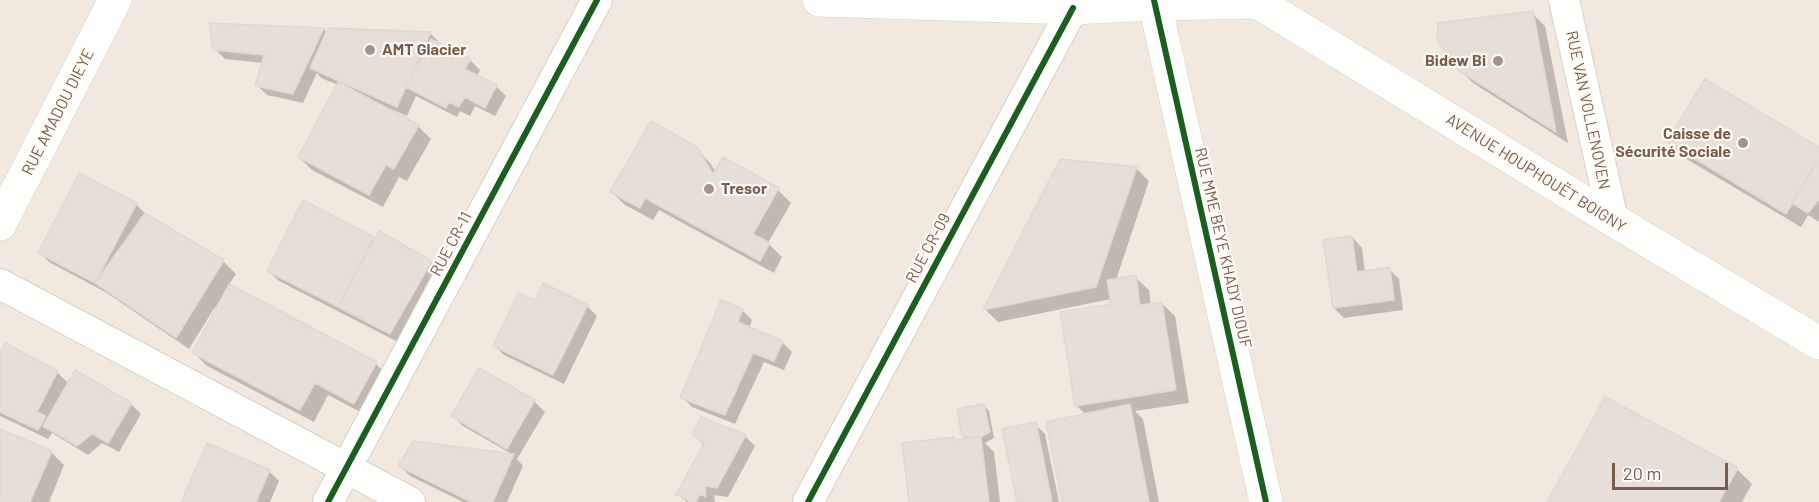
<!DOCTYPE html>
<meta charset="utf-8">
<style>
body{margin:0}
#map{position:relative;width:1819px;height:502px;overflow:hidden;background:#f9f5f0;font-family:Barlow,sans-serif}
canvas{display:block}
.scale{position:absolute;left:1612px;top:463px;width:116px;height:27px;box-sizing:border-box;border:3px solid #7a5c4d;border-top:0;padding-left:8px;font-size:18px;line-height:21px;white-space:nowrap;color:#7a5c4d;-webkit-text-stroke:4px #fffaf3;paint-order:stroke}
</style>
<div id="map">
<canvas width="1819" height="502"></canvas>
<div class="scale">20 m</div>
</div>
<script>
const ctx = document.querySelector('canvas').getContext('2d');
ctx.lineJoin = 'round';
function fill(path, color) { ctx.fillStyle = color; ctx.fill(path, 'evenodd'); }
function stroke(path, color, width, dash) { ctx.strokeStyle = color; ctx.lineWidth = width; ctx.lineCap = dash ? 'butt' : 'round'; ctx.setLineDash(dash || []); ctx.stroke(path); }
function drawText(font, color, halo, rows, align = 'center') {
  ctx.font = font + ' Barlow,sans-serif'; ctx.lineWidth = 4.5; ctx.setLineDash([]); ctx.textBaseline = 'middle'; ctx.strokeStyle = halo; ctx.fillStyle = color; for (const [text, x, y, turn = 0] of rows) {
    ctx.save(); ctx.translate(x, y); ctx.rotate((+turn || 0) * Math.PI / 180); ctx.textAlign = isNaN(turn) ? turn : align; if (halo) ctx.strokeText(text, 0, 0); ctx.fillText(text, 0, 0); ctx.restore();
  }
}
fill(new Path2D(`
 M0 0H1819V502H0Z`), '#f2e8de');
fill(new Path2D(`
 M1532 13 1545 26 1568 143 1473 83 1459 69Z
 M211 24 324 29 327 33H430L440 43 439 45 470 60 480 70 477 76 496 86 506 96 495 116 475 106 470 116 460 111 457 117 416 96 407 116 391 109 390 111 418 126 431 139 407 181 399 177 383 207 312 170 299 157 338 85 321 78 317 73 303 103 267 95 257 85 263 63 225 59 215 49Z
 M1668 142 1819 149V222L1808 215 1801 227 1683 157Z
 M696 148 709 162 716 172 778 190 791 203 768 243 782 257 774 273 659 210 653 220 625 205 612 192Z
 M1136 168 1149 181 1116 280 1135 277 1149 290 1151 305 1161 303 1175 316 1189 403 1135 411 1143 419 1159 502H1064L1086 415 1076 405 1112 305 1111 299 998 322 985 309Z
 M136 204 146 214 223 261 236 274 228 286 376 364 389 377 368 416 328 395 314 422 207 366 194 353 217 308 215 307 189 349 107 293 49 262 39 252Z
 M1352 237 1362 248 1365 272 1389 269 1399 279 1403 310 1344 318 1334 308Z
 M373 238 431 262 441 272 400 343 279 281 269 271Z
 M536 302 587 306 597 316 564 384 504 355 494 345Z
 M742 310 752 320 749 328 782 342 792 352 784 370 764 362 735 424 692 407 682 397Z
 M0 356 57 372 69 384 131 404 141 414 119 452 102 443 88 455 52 433 48 439 0 416Z
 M480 370 535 402 545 412 517 459 523 466 507 502H463L410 476 400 466 414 442 515 456 463 426 453 416Z
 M984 406 989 411 994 438 985 443 994 452 1000 502H911L953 438 957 442 967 440 963 436Z
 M1035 424 1045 434 1059 502H1019Z
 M0 431 51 452 64 465 49 502H0Z
 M693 434 745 436 755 446 728 497 714 495 715 502H686L678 494 704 445Z
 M1737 469 1752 484 1742 502H1548Z
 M269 471 279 481 270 502H183Z`), '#0003');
const building = new Path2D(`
 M1533 11 1556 132 1458 70 1437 40 1438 23Z
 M209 23 324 28 293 94 255 86 264 55 213 50Z
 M328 28 431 32 397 107 310 68Z
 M431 39 471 59 465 69 497 85 485 108 465 97 459 107 449 102 446 108 406 87Z
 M1705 79 1819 147V159L1786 214 1667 142Z
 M338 82 419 125 394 169 386 165 369 195 298 157Z
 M651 121 697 147 713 174 723 157 779 188 753 234 770 243 760 261 645 198 640 208 610 192Z
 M1819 157V199L1808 213 1792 203Z
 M1060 159 1137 167 1096 287 983 310Z
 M79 173 137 203 95 283 38 253Z
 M303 200 374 237 338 307 267 271Z
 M145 213 224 260 176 338 95 283Z
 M379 231 432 261 390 334 338 307Z
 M1352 236 1357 272 1390 267 1394 300 1333 308 1323 240Z
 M1136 275 1140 305 1162 302 1176 390 1075 406 1060 312 1111 304 1107 280Z
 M543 283 588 305 553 375 493 346 518 293 535 300Z
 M229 284 377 362 354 404 315 383 300 410 192 353Z
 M721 300 743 309 738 322 783 341 774 361 753 353 725 415 680 398Z
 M5 343 58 371 37 412 46 416 38 430 0 412V353Z
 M479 368 535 400 507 449 451 416Z
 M75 370 132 403 108 443 92 434 77 446 43 426Z
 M1605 397 1738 468 1719 502H1547Z
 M984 404 990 432 981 437H962L957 409Z
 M1130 404 1149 502H1062L1046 422Z
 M701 417 746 435 717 488 705 486 706 497 700 494 696 502H690L676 494 704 443 692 434Z
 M1036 422 1052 502H1017L1002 429Z
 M0 429 52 451 30 502H0Z
 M954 437V440L981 437 989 502H909L902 443Z
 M413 441 514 454 493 502H471L398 466Z
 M207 443 270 470 256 502H181Z`);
fill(building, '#e6ded7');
stroke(building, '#e2d8d2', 1.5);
const minor = new Path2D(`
 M1564 0 1613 220
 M0 284 410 502
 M328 502 597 0
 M808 502 1073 8`);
const tertiary = new Path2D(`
 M819 0 1073 8 1155 4 1259 2
 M1154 0 1266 502
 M0 224 115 0`);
const secondary = new Path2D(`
 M1254 0 1613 220 1819 343`);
stroke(minor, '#d7d1cb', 32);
stroke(tertiary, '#d7d1cb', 34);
stroke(secondary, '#d9d2cb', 34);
stroke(minor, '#fefefd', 30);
stroke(tertiary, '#fefefd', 33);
stroke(secondary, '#fefefd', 33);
stroke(new Path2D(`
 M1154 0 1266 502
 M328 502 597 0
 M808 502 1073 8`), '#1b5e20', 6);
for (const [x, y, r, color] of [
 [370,50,6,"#a69286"],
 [1498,61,6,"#a69286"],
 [1743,143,6,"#a69286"],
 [709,189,6,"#a69286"]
]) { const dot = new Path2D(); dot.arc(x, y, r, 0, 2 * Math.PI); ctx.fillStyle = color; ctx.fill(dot); stroke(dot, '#fffaf3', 2); }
drawText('bold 16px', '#7a5c4d', '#fffaf3', [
 ["AMT Glacier",382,50],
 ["Bidew Bi",1486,61,"right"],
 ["Caisse de",1731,134,"right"],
 ["Sécurité Sociale",1731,152,"right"],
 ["Tresor",721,189]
], 'left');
drawText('16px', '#7a5c4d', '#fffaf3', [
 ["RUE VAN VOLLENOVEN",1588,110,78],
 ["RUE AMADOU DIEYE",58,112,-63],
 ["AVENUE HOUPHOUËT BOIGNY",1536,173,32],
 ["RUE CR-11",451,244,-62],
 ["RUE CR-09",928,248,-62],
 ["RUE MME BEYE KHADY DIOUF",1223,248,77]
]);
</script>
